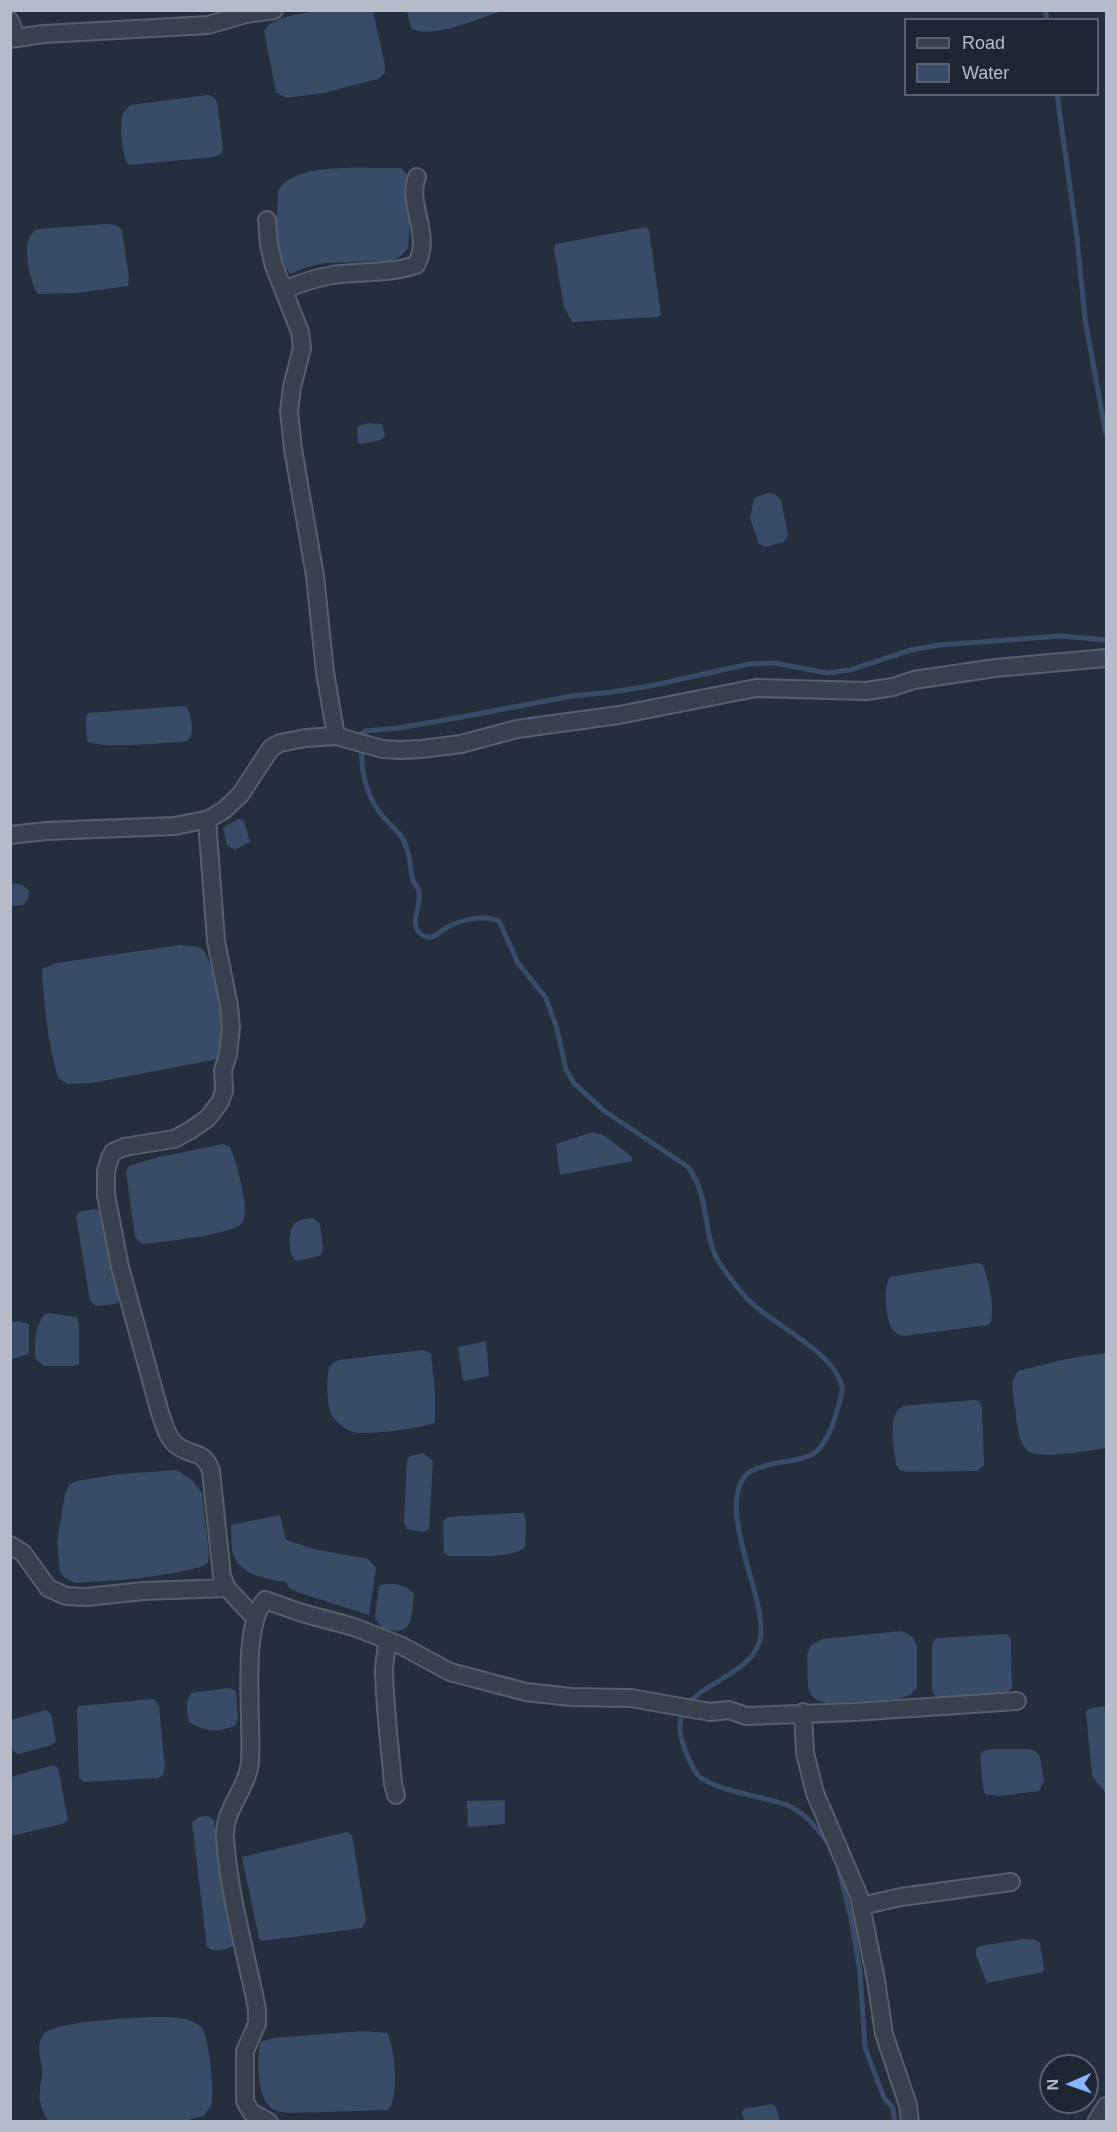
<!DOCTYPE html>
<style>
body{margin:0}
#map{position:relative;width:1117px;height:2132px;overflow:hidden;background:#242f3e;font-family:Arial,sans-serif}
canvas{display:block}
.frame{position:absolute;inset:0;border:12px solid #b4bcc9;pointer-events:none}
.legend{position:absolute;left:904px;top:18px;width:195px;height:78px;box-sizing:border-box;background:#1d2633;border:2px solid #59626f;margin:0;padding:8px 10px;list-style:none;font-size:18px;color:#b4bcc9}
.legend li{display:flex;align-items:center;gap:12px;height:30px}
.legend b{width:30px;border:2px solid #59626f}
.north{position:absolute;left:1039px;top:2054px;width:60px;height:60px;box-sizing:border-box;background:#1d2633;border:2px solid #59626f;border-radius:50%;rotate:268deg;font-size:16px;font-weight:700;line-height:24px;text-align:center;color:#b4bcc9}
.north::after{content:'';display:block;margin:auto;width:21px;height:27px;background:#8ab4f8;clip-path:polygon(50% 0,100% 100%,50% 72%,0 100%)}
</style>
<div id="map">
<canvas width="1117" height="2132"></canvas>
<div class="frame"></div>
<ul class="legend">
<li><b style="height:8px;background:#38414e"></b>Road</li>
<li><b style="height:16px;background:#394c67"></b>Water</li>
</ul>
<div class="north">N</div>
</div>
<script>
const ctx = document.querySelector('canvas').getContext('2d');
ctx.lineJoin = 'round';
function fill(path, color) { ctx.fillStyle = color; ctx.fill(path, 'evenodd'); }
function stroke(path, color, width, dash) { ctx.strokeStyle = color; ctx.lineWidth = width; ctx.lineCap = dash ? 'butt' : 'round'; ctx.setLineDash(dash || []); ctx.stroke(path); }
fill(new Path2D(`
 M319 11H373L385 66V73L378 79 324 93 286 98 276 92 264 31C273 15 302 14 319 11Z
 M407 11V10L502 11C481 17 430 41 411 28Z
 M208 95 214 97 217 102 223 148 221 154 214 157 129 165C122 157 120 128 122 117 123 112 126 109 130 105Z
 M384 168H401L408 177 410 221 408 248 401 256 391 261 324 263 304 268 291 274C270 256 278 216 278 192 290 163 357 168 384 168Z
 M106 224 116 225 122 230 129 278 128 286 77 293 38 294C29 280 19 236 38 229Z
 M646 227 649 230 661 315 658 317 572 322 564 307 554 248 556 244Z
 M369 423 382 424 385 436 381 440 360 444 358 443 357 427Z
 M769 493 775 494 781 500 788 535 784 542 766 547 759 544 750 518 754 498Z
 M182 706 187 707C191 716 194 730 190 739L184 742C166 742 99 750 87 741L86 717 88 713Z
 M238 819 244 821 250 842 235 850 227 845 223 828Z
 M10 883 23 885 29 891 28 899 23 905 11 906Z
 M180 945C187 946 198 945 203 950 215 962 228 1046 218 1059L92 1083 68 1084 58 1078C48 1041 44 1008 42 969L57 963Z
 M593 1132 605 1136 632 1157V1161L560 1175 556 1144Z
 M223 1144 230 1147C236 1160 251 1213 242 1223 232 1235 160 1242 142 1244L135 1237 126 1172 129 1166 155 1158Z
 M94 1209 100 1210 102 1214 122 1297 116 1304 96 1306 90 1301 76 1216 79 1212Z
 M313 1218 320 1224 323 1249 320 1256 296 1261C288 1255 288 1232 294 1224 298 1219 307 1219 313 1218Z
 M976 1263 982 1264C988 1275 997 1315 989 1325L903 1336C898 1334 893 1332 891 1327 886 1318 883 1285 890 1277Z
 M48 1313 77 1317 79 1324V1364L73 1366H44L36 1359C34 1345 35 1319 48 1313Z
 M18 1321 29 1324V1354L11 1359V1322Z
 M486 1341 489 1376 463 1381 458 1347Z
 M424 1350 431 1354 435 1391V1423C422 1428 366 1436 353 1432 345 1430 332 1419 330 1411 327 1400 326 1379 329 1369 330 1364 335 1362 339 1360Z
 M1106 1353V1448C1091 1450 1040 1460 1028 1451 1017 1442 1017 1420 1015 1407 1013 1394 1009 1382 1018 1371L1066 1359Z
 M974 1400 979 1401 982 1408 984 1465 977 1471 906 1472 900 1470 896 1465C895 1447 885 1417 903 1406Z
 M423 1453 433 1461 429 1529 423 1532 407 1529 404 1523 407 1460 410 1456Z
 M177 1470 192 1480 202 1493 209 1555 208 1563 201 1567 174 1573 134 1579 75 1583 64 1577 60 1572 57 1542 65 1494 69 1485 76 1481 120 1474Z
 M517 1513H523L526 1521 525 1547C513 1559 467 1556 449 1556L444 1553 443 1524 444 1520 448 1517Z
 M280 1515 286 1540 314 1549 368 1559 376 1568 369 1615 297 1592 289 1588 286 1582C268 1580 240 1575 233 1554 230 1545 232 1534 231 1525Z
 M386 1584C397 1584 407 1585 414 1594 411 1618 414 1638 382 1628L375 1617 379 1586Z
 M902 1631 913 1637 917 1647V1688L910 1695 896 1699 826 1703 817 1700 811 1695 808 1687 807 1657 810 1646 822 1639Z
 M1007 1634 1011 1639 1012 1688 1008 1692C992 1696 949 1701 934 1695L932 1690V1644L936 1638Z
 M229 1688 236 1691 238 1719 235 1726C215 1732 208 1733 189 1722 187 1711 185 1703 191 1693Z
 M154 1699 159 1706 165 1768 163 1775 158 1778 84 1782 79 1778 77 1709 79 1706Z
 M1106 1706V1796C1104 1786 1096 1784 1092 1775L1086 1712 1088 1709Z
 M46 1710 51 1714 56 1741 52 1745 18 1754 12 1750 11 1720Z
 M993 1749H1030L1037 1752 1040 1757 1044 1782 1039 1791 999 1796 985 1794 983 1788 980 1754 984 1751Z
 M53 1765 58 1768 68 1820 62 1824 11 1836V1777Z
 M505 1800V1824L468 1827 467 1801Z
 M207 1816 214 1820 216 1843 235 1942 233 1946C224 1950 215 1953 207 1947L192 1823 199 1817Z
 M347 1832 352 1835 366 1920 362 1928 262 1941 259 1938 242 1857Z
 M1024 1939 1035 1940 1040 1943 1044 1969 1043 1972 987 1983 976 1955V1949L980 1946Z
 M152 2017C169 2017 188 2016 201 2027 209 2034 215 2095 211 2105 209 2109 206 2113 203 2116L180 2122 48 2121C43 2113 38 2100 40 2090 40 2084 43 2078 42 2072 42 2059 35 2047 43 2035 52 2021 133 2018 152 2017Z
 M364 2031 387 2033C395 2048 400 2097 388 2110L290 2113C283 2112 277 2112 271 2108 257 2097 256 2057 261 2042L272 2038Z
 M772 2104 776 2107 780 2121H744L742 2112 744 2109Z`), '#394c67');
stroke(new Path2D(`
 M1045 10 1047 20
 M1057 94 1077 238 1085 319 1106 434
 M831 1846C819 1832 808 1815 791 1807 767 1796 716 1792 699 1776 693 1770 687 1755 684 1747 659 1683 755 1685 761 1635 765 1594 715 1506 747 1474 752 1469 761 1467 768 1465 782 1461 801 1461 813 1454 824 1447 833 1426 836 1414 838 1406 843 1395 842 1387 834 1349 767 1324 742 1293 733 1282 721 1267 715 1255 702 1224 710 1198 688 1167L603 1110 574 1083 566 1070 557 1029 546 998 518 963 499 921C484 915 460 919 446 928 439 932 432 942 422 935 407 925 422 906 419 892 419 888 414 884 413 880 410 872 411 862 408 853 402 830 393 830 380 813 362 789 361 763 361 734L366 731 399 728 456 718 572 696 612 692 650 686 749 664 774 663 827 673 850 670 911 650 939 645 1061 636 1106 640
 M838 1866 852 1923 860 1972 865 2047 884 2098 893 2108 895 2122`), '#394c67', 5);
const minor = new Path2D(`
 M10 21 17 38
 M10 39 44 34 208 25 246 14 274 10
 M267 220 269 245 274 266 300 332 302 348 292 387 289 411 293 449 315 576 325 672 336 736
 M284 290C300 283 315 278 333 275 361 271 389 274 416 265 433 235 406 204 417 177
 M207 820 216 941 229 1006 231 1027 228 1055 223 1070 224 1091 220 1102 208 1118 191 1130 174 1139 124 1147 113 1152 110 1158 106 1171V1195L120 1267 160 1413C164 1423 166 1435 174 1443 189 1458 203 1447 211 1471L222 1576 227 1588 254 1617
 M10 835 46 831 175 826 209 819 224 810 240 795 271 748 280 743 306 738 336 736 382 749 400 750 422 749 461 744 517 729 619 715 756 688 866 691 893 687 914 680 995 668 1106 658
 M10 1545 23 1553 48 1588 66 1596 87 1597 143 1591 227 1588
 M387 1640C387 1651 384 1661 384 1672 385 1710 390 1747 393 1784L396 1795
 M803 1712 805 1753 815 1793 859 1896 876 1980 884 2034 908 2105 910 2122
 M861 1906 901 1897 1011 1882
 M269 2122 251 2112 245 2101V2051L257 2024V2009C246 1953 229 1896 225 1838 223 1809 248 1789 250 1761 253 1723 240 1628 265 1600L302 1613 354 1627 402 1646 450 1672 526 1692 571 1697 631 1698 710 1712 729 1710 746 1716 853 1712 1017 1701
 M1096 2122 1106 2106`);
stroke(minor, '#565f6c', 20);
stroke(minor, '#38414e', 16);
</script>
